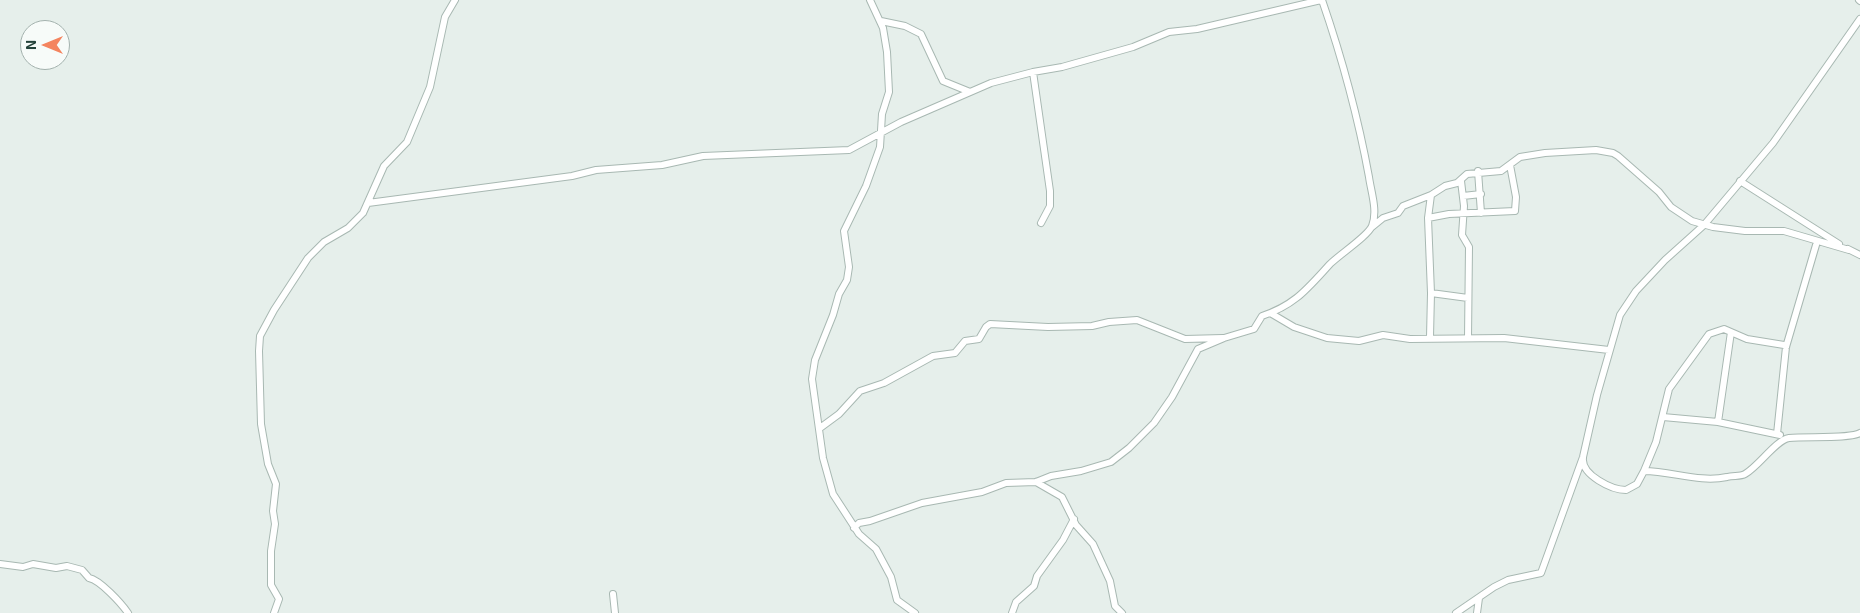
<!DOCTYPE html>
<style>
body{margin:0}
#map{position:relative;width:1860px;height:613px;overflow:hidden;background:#e6efeb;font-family:"Exo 2",sans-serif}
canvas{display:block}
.north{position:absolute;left:20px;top:20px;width:50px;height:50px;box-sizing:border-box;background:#f7fbf9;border:1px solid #a3b1ad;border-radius:50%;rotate:270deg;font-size:14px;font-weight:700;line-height:20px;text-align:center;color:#24423a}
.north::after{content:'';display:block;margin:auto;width:18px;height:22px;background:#f4845f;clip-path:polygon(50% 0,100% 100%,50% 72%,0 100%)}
</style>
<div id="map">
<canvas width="1860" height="613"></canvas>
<div class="north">N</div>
</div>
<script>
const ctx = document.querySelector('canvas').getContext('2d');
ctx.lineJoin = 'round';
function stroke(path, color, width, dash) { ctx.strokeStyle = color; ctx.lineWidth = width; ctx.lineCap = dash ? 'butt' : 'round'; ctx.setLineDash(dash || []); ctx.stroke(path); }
const street = new Path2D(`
 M870 0 883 28 887 52 889 92 882 114 880 147 866 186 844 231 849 267 847 280 839 294 833 315 815 360 812 379 823 458 833 494 859 534 876 549 891 577 897 600 915 613
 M1859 0 1860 1
 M881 21 905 26 921 34 943 81 970 92
 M1033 72 1050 191V206L1041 223
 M1478 171 1481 213
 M1461 181 1464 206 1462 235 1469 247 1468 338
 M1740 181 1839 244
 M1463 196 1481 194
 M368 203 572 176 596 170 662 165 703 156 849 150 901 122 991 83 1033 72 1062 67 1133 47 1169 32 1197 29 1321 0
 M1428 218 1449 214 1515 211 1516 197 1510 165
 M1372 227 1383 218 1398 213 1403 206 1431 195 1445 186 1457 183 1467 174 1501 171 1520 157 1545 153 1596 150 1613 153 1618 156 1659 192 1671 207 1692 221 1713 227 1745 231H1784L1849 250
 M1848 249 1860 255
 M1431 293 1468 298
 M1272 314 1294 327 1327 338 1359 341 1383 335 1410 339 1504 338 1609 350
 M1430 337 1431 293 1428 218 1431 195
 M1663 417 1718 422 1780 435
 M1718 422 1731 332
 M820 428 839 414 860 391 884 383 933 356 955 353 965 341 979 339 986 327 990 324 1048 327 1092 326 1109 322 1137 320 1185 339 1223 338
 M1777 434 1786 347 1816 245
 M1583 458C1581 475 1612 490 1626 490L1637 484 1644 471C1672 471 1699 483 1727 477 1733 475 1740 477 1745 474 1759 466 1776 440 1789 438 1805 436 1850 439 1860 433
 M1644 471 1656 442 1669 389 1709 334 1724 329 1747 339 1784 345 1786 347
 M1036 482 1062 497 1076 525 1093 544 1110 581 1115 606 1122 613
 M854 528 859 523 870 521 922 503 982 492 1006 483 1036 482 1051 476 1081 471 1111 462 1129 448 1154 423 1172 397 1198 349 1224 338 1254 329 1262 316C1295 305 1307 289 1330 264 1340 254 1368 236 1372 226 1378 211 1371 192 1369 177 1358 117 1342 58 1322 0
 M0 564 23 567 33 564 56 568 67 566 82 570 89 578C100 580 121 603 128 613
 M613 594 615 613
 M274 613 279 599 271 585V551L275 524 273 511 276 484 268 464 261 424 259 351 260 336 274 310 308 258 324 242 348 228 363 213 384 166 407 142 430 87 445 17 455 0
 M1012 613 1016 602 1034 586 1037 576 1063 540 1074 519
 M1456 613 1494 587 1508 580 1541 573 1583 457 1597 395 1620 315 1636 291 1665 260 1704 225 1773 143 1860 19
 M1477 613 1479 598`);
stroke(street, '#a8b8b2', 8);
stroke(street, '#fff', 6);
</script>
